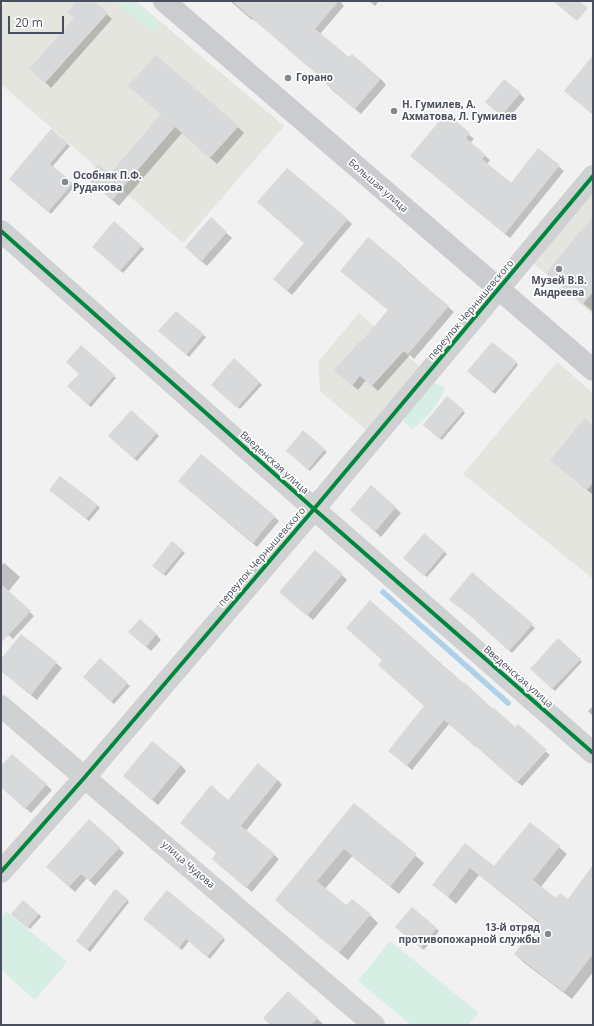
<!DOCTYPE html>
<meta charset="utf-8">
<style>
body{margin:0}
#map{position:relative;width:594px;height:1026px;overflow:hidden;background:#f1f1f1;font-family:"Open Sans",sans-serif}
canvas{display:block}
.frame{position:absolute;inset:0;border:2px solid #494f5c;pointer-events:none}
.scale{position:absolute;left:8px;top:16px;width:56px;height:18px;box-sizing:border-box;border:2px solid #494f5c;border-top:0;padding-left:5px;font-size:12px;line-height:14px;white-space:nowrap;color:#494f5c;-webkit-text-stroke:3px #fff;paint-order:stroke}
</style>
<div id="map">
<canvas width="594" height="1026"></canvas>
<div class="frame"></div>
<div class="scale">20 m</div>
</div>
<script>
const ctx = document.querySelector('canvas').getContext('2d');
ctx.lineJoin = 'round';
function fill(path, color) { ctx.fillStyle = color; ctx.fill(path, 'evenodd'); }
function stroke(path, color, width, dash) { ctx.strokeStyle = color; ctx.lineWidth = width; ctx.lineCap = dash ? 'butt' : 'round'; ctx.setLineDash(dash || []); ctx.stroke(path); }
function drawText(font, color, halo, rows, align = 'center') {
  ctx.font = font + ' "Open Sans",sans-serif'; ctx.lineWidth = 3.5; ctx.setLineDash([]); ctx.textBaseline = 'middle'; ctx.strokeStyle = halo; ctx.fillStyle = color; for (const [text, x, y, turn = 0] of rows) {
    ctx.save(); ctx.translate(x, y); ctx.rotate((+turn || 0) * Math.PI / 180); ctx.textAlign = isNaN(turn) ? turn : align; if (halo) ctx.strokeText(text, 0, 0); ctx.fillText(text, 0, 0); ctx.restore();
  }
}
fill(new Path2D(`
 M6 1H136L284 126 183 243 1 84V7Z
 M593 190V315L532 262Z
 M359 313 419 366 366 430 320 391 318 362Z
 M557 362 593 393V579L463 474Z`), '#e5e5df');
fill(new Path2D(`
 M115 1H134L157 20 159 26 151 32Z
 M431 382 443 386 445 389C440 402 424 423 411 429L404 422 405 415Z
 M6 911 67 962 35 1000 1 970V917Z
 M390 941 479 1013 468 1025H411L358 981Z`), '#d7eee5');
fill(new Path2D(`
 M78 1H93L112 19 51 88 36 74 75 19Z
 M230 1H340L344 6 320 34 349 59 381 79 386 85 361 114 332 90 327 84 328 83 253 19 252 20Z
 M369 1H379L375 6Z
 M520 94 525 99 507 120 492 108Z
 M162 115 238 127 244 133 217 164 182 133 119 206 94 184 110 175Z
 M446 115 474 139 470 143 490 160 487 164 511 184 538 149 564 171 510 238 411 156Z
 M51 130 70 146 52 167 75 186 51 214 12 181Z
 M287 169 352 224 292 295 278 283 305 243Z
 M211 219 232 238 207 266 191 252Z
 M593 219V309L592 311 547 273Z
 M114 223 144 249 123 273 95 249Z
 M402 266 454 312 414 359 410 355 378 391 366 380 358 390 341 375 360 344 389 310 347 276Z
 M162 334 203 335 206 337 189 357Z
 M81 346 116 378 91 407 68 386 80 374Z
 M234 360 262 385 240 409 212 385Z
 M516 362 518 365 495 394 471 374Z
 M131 411 159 436 137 461 109 436Z
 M463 411 465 413 442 440 426 427Z
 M593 427V495L557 465Z
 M303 432 327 452 310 471 289 453Z
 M202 455 279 521 257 547 183 485Z
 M371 487 401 513 381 537 351 510Z
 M53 492 97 505 100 508 89 521Z
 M424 534 447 554 427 577 406 560Z
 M172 543 185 553 166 576 156 568Z
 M4 563 20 577 8 592 34 616 13 639 1 629V566Z
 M472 573 535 628 512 653 477 622Z
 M342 575 347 580 313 620 286 597Z
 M370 602 515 728 550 755 522 786 476 746V747L449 724 412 770 394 755 425 706 384 660Z
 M156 634 161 640 151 651 135 637Z
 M21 635 62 668 37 700 1 671V660Z
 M558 639 582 662 555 691 531 669Z
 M87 680 127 684 130 686 114 704Z
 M593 706V716L588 711Z
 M12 755 52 790 31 813 1 787V768Z
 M181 765 186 771 158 805 130 781Z
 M278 780 282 785 246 831 279 859 252 892 218 864 217 853 228 801Z
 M354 804 424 863 399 894 352 856 325 889 347 906 370 915 378 923 348 960 284 908 276 900Z
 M530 823 567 854 541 887 557 900H568L593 867V972L572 999 523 962 515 954 539 923 479 875 456 904 434 885 465 845 495 868Z
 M119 848 124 853 95 886 87 878 75 892 53 872Z
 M127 900 129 902 90 952 78 941Z
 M412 909 439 931 424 950 399 930Z
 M39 914 41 917 30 929 15 916Z
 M147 921 223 938 225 940 210 959 189 941 182 950Z
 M288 992 324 1025H271Z`), '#0003');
stroke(new Path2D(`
 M383 592 508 703`), '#aed1e9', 5.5);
fill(new Path2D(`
 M77 1H94L108 13 45 83 29 69 74 18 67 12Z
 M232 1H339L315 29 349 57 352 54 381 79 355 109 326 84 327 83Z
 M553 1H579L588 8 577 21Z
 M156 55 239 126 210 158 175 127 112 200 86 178 98 164 110 174 161 114 128 86Z
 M593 55V115L564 91Z
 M504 79 521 93 501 116 485 102Z
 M446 113 470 133 466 138 486 155 482 159 511 183 538 148 560 165 505 234 410 156Z
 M51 129 68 143 50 164 73 183 48 212 9 179Z
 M287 168 348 219 287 291 273 279 304 243 257 202Z
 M211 217 227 232 201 262 185 247Z
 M593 217V292L583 304 546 273 583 228 584 229Z
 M114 221 142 246 120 271 92 247Z
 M368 237 403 266 402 267 449 306 408 354 404 351 372 386 360 376 352 386 334 370 359 342 360 343 388 310 340 271Z
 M176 311 204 334 186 355 158 331Z
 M492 342 517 362 492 392 467 371Z
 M81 345 115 375 88 405 67 386 79 374 66 362Z
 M234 358 260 382 237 408 211 385Z
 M447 396 464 410 439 439 423 425Z
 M131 410 157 433 134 459 108 436Z
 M585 418 593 425V483L587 490 550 460Z
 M303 430 325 449 308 470 286 451Z
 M201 454 275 516 253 543 178 481Z
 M60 476 98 505 86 519 49 490Z
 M371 485 396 507 375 532 350 510Z
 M424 533 445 551 424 576 403 558Z
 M172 541 183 550 163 575 152 566Z
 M315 550 343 574 307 616 279 592Z
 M472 572 533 624 509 651 474 619 449 600Z
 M1 584 31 611 1 643Z
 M370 600 430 653 429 654 463 683 464 682 493 709 494 708 515 727 518 724 547 750 517 783 471 742V743L444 720 407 766 388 751 424 706 378 665 382 660 346 628Z
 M140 619 157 634 146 647 128 632Z
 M21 634 57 662 31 695 1 671V659Z
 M558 638 581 659 552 689 530 669Z
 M100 658 128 683 111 702 83 677Z
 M152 741 181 765 152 800 123 776Z
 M12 754 47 784 25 809 1 787V766Z
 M258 763 278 780 241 826 275 854 246 888 212 859 216 853 180 823 211 785 228 800Z
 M354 803 417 854 390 887 344 849 317 881 346 905 352 899 371 914 339 953 275 900Z
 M89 819 120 847 89 881 81 874 69 887 46 867Z
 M530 822 560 846 533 880 556 898 560 893 568 899 593 865V954L564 992 514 954 539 922 470 868 448 897 432 885 465 843 494 866Z
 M115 889 128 899 87 950 76 941Z
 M167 890 224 937 207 957 186 939 179 948 143 919Z
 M23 900 39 914 27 928 11 914Z
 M412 907 437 928 421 948 395 927Z
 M288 991 318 1018 311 1025H270L263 1018Z`), '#d8d9db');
stroke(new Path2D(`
 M1 231 314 509 593 753
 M1 706 374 1025
 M1 872 85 777 314 509 593 176`), '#cfd1d3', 22);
stroke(new Path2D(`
 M164 1 593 370`), '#caccd0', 22);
stroke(new Path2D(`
 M1 231 314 509 593 753
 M1 872 85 777 314 509 593 176`), '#00873e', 4);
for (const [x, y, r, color] of [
 [288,78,4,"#848890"],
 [394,111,4,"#848890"],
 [65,182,4,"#848890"],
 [559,269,4,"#848890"],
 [548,934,4,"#848890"]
]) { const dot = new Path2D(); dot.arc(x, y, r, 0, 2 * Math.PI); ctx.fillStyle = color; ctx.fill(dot); stroke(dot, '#fff', 1.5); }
drawText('bold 10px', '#494f5c', '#fff', [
 ["Горано",296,78],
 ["Н. Гумилев, А.",402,105],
 ["Ахматова, Л. Гумилев",402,117],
 ["Особняк П.Ф.",73,176],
 ["Рудакова",73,188],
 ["Музей В.В.",559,281,"center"],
 ["Андреева",559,293,"center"],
 ["13-й отряд",540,928,"right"],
 ["противопожарной службы",540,940,"right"]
], 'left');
drawText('10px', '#494f5c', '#fff', [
 ["Большая улица",378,186,41],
 ["переулок Чернышевского",471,310,-50],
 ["Введенская улица",274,463,42],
 ["переулок Чернышевского",262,557,-49],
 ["Введенская улица",518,677,41],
 ["улица Чудова",188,865,41]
]);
</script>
